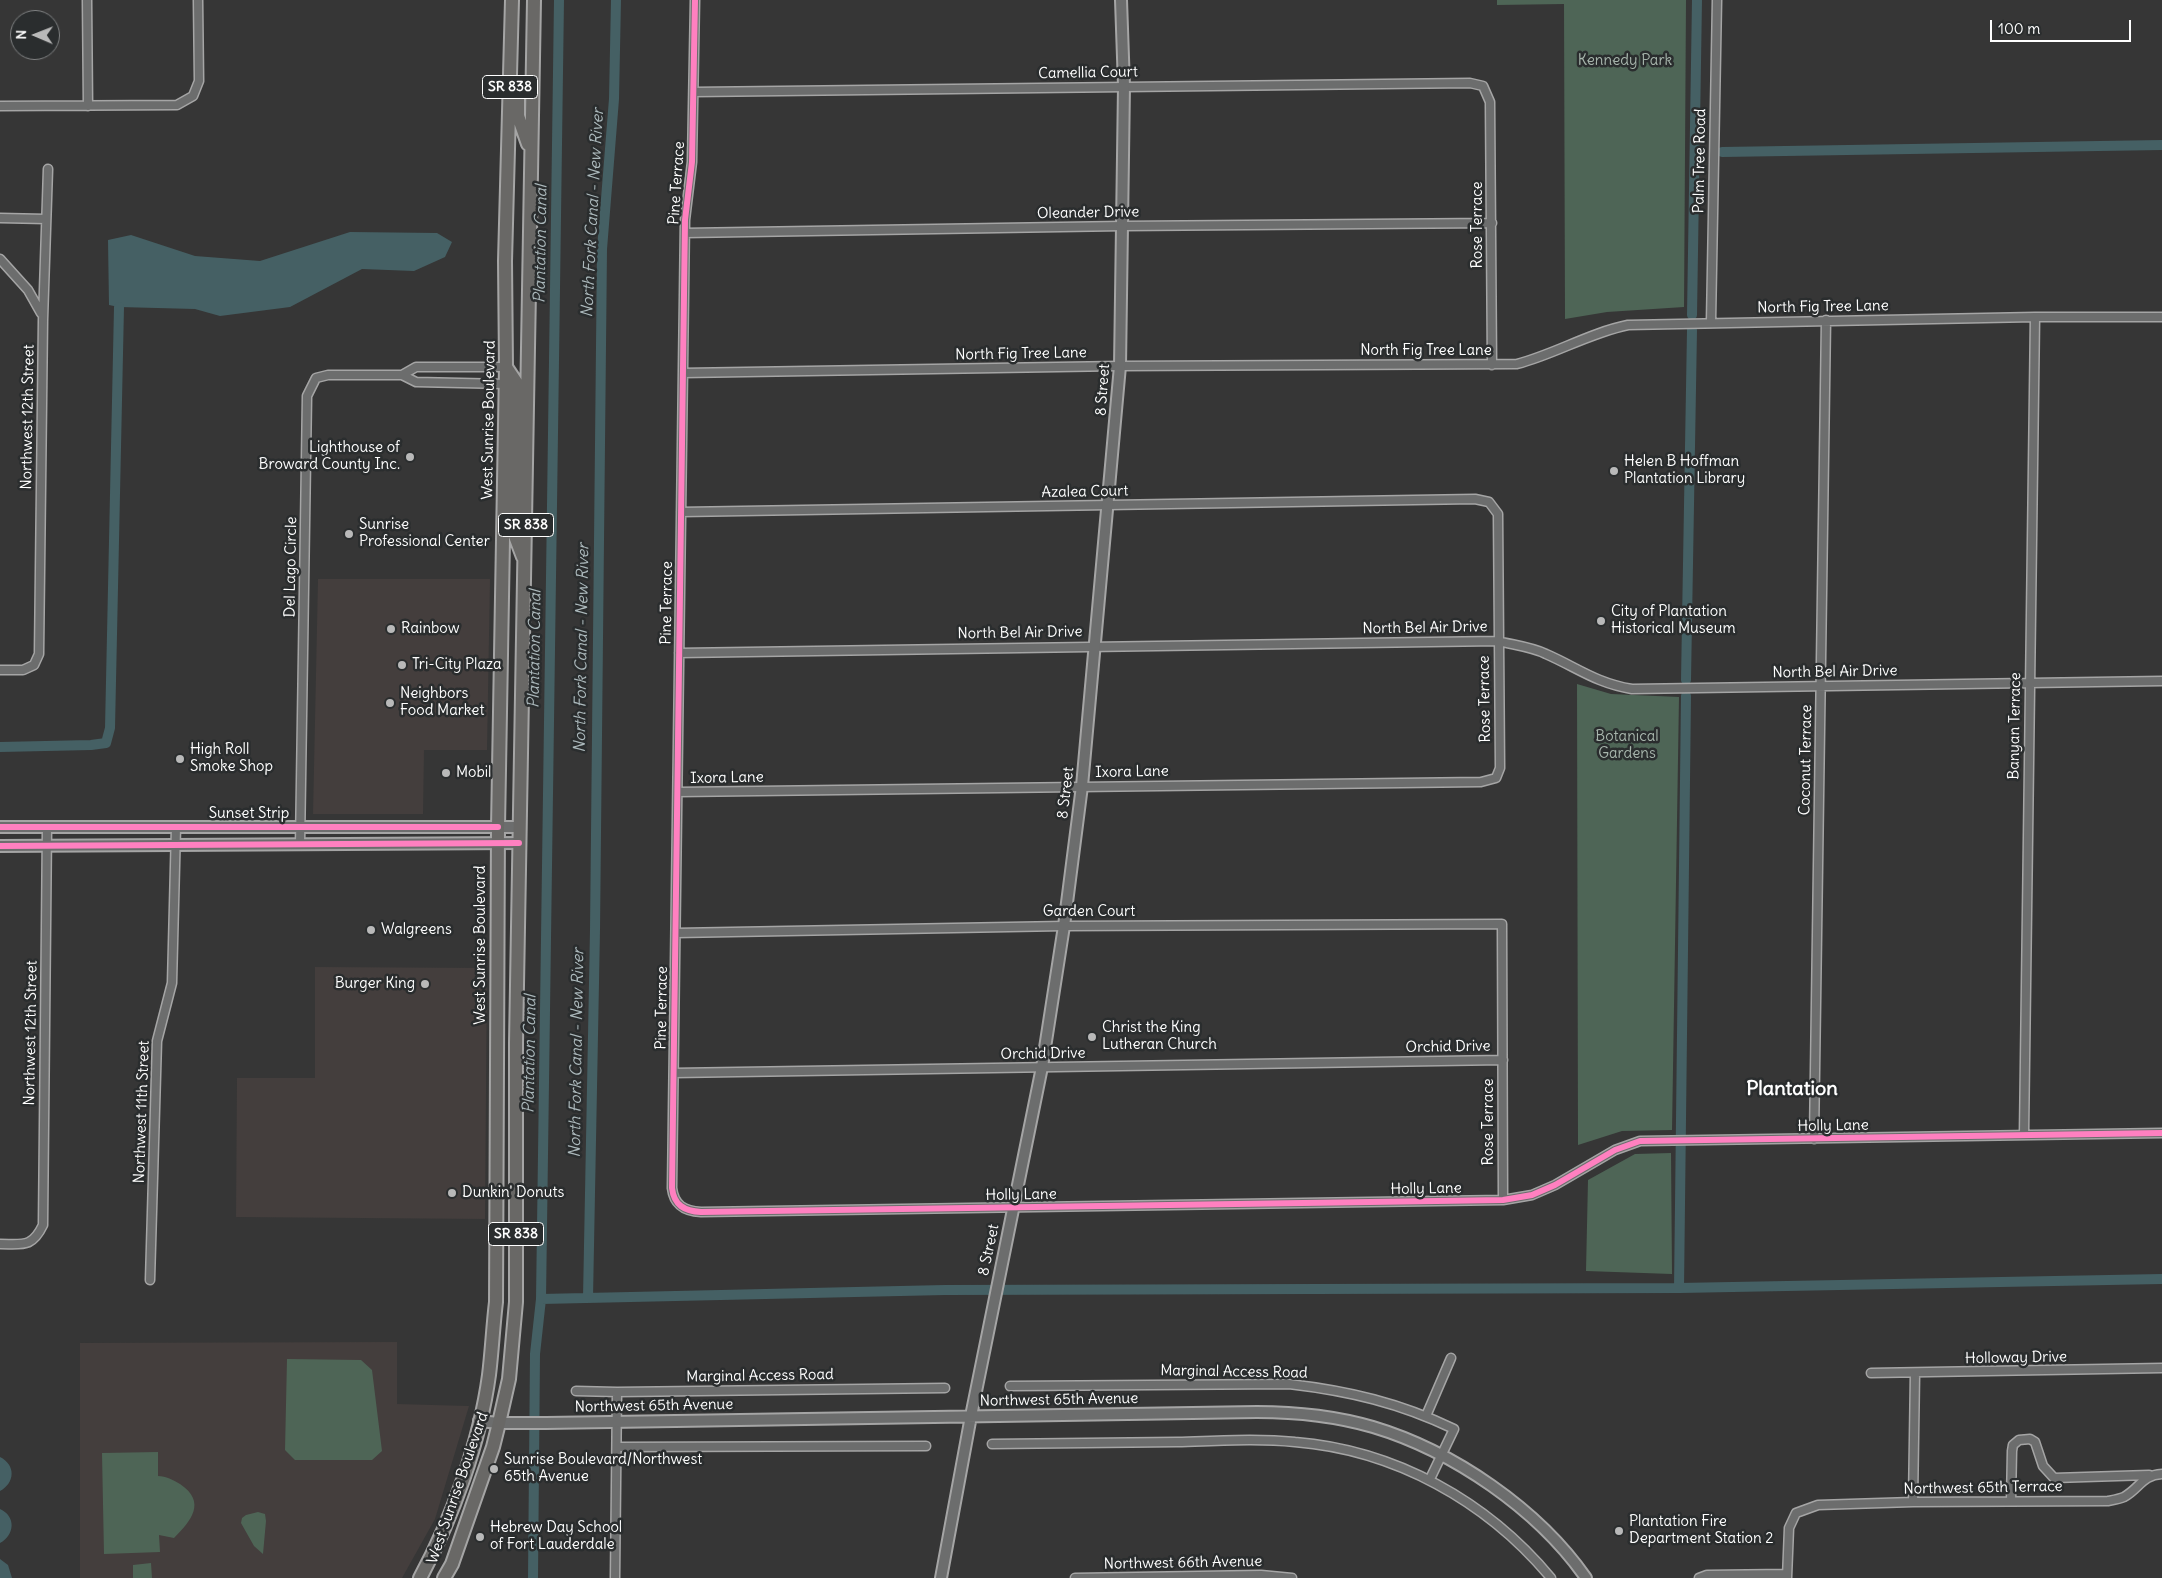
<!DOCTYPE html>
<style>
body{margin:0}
#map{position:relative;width:2162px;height:1578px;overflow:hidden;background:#363636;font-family:Delius,sans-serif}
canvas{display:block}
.north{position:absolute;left:10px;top:10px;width:50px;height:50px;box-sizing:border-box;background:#2a2d2e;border:1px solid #7f8182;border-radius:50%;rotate:271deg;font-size:14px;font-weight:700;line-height:20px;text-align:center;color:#fff}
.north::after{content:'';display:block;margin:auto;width:18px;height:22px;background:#b9b9b9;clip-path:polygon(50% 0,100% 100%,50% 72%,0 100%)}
.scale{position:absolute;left:1990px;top:20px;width:141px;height:22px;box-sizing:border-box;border:2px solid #fff;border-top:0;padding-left:6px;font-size:15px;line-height:18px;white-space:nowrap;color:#fff;-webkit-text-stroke:4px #2a2d2e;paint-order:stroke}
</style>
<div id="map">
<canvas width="2162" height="1578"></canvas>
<div class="north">N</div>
<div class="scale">100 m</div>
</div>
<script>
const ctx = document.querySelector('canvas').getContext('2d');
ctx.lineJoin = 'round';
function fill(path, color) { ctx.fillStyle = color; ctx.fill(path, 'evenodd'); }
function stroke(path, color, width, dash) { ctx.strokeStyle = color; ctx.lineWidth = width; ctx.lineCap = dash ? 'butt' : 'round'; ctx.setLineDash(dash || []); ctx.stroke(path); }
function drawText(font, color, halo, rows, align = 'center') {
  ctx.font = font + ' Delius,sans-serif'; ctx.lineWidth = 5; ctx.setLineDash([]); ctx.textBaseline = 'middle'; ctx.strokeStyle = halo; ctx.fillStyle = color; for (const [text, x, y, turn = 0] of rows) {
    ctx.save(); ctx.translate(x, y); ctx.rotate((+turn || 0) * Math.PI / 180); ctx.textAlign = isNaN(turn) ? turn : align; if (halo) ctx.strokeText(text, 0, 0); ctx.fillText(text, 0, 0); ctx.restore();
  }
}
fill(new Path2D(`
 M318 579H490L487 750H424L423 814H313Z
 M315 967 487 968 485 1219 236 1217 237 1078H315Z
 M397 1342V1404L469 1406 435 1519 402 1578H80V1343Z`), '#443e3d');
fill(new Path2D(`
 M1497 0H1686L1684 307 1607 312 1565 319 1564 4 1497 5Z
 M1577 684 1611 694 1679 697 1672 1130 1622 1131 1578 1145Z
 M1671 1153 1672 1274 1586 1271 1588 1180 1635 1154Z
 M287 1359 361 1360 372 1370 382 1451 372 1460H295L285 1450Z
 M158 1452V1476C166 1476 173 1480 180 1484 207 1502 191 1521 174 1538L159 1535 160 1552 104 1554 102 1453Z
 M258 1512 265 1514 266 1521 263 1554 254 1546 241 1523 242 1518 246 1515Z
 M151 1563 152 1578H133V1565Z`), '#4e6556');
fill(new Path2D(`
 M350 232 437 233 452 242 445 257 414 271 362 269 290 307 220 316 195 309 119 307 109 305 108 240 131 235 195 256 260 261Z
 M0 1457C16 1465 15 1483 0 1491Z
 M0 1509C16 1516 15 1535 0 1543Z
 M0 1559 8 1565 12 1578H0Z`), '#456064');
stroke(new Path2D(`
 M1722 152 2162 145
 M1692 315 1697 0
 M1686 680 1692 330
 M0 747 91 745 106 743 110 728 119 307
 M1679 1288 1686 696
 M588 1298 595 930 602 249 614 99 616 0
 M541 1299 945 1290 1679 1288 2162 1279
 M533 1578 535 1354 541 1299 559 0`), '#456064', 10);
const minor = new Path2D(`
 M87 0 88 106
 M695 0 692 162 685 220 672 1188C674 1205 684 1211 701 1212L1503 1200 1532 1195 1555 1185 1615 1150 1640 1141 2162 1133
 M694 92 1470 83 1483 86 1490 102 1492 365
 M0 106 177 105 193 96 199 81 198 0
 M0 218 46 219
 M685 233 1123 226 1492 223
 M0 259 28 290 41 313
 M1711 322 1717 0
 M683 373 1120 366 1517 364C1555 354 1589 333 1628 325L2035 317H2162
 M402 375 416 367H506
 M679 653 1498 641C1513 645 1532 647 1546 654 1578 668 1596 683 1632 689L2162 681
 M0 670H23L34 665 39 654 43 320 48 169
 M678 792 1481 782 1496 778 1500 768 1498 514 1489 502 1475 499 681 512
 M300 845 307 396 316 378 328 375H402L416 382 506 384
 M676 933 1064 926 1502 924 1503 1200
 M674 1073 1503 1060
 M2024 1135 2035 317
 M1814 1139 1826 320
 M0 1244C23 1244 32 1248 43 1225L47 827
 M150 1280 157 1041 172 983 176 827
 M1871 1373 2162 1368
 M1010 1386 1289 1384C1349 1391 1400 1403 1454 1429L1430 1479
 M576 1391 617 1392 945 1388
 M1426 1416 1451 1358
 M992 1444C1054 1443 1116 1443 1177 1442 1216 1441 1256 1438 1295 1442 1395 1450 1487 1501 1551 1578
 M618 1447 926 1446
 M2011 1501 2012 1451 2013 1445 2019 1440 2030 1439 2035 1442 2043 1466 2054 1478 2149 1475
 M1913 1502 1915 1374
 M615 1578 617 1392
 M1075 1578 1261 1575 1292 1578
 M1699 1578 1707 1575 1787 1574
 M1787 1578 1789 1528 1796 1513 1818 1505 1913 1502 2108 1501C2113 1500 2119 1499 2124 1497 2140 1488 2142 1475 2162 1474`);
const tertiary = new Path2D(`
 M0 827H519
 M0 846 519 843
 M479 1421 499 1423H546L1257 1412C1296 1412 1335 1416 1373 1427 1453 1451 1538 1509 1586 1578
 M941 1578 971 1416 1042 1067 1064 926 1082 786 1120 366 1124 86 1121 0`);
const trunk = new Path2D(`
 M511 84 518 96V116L528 144
 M506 367 516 382 515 536 523 557
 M420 1578C452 1519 480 1442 489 1375 492 1351 493 1327 496 1302L498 827 506 367 505 261 512 0
 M444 1578 452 1564 493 1447 499 1423 509 1379 516 1302V1043L534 0`);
stroke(minor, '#a5a5a5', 11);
stroke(tertiary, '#a5a5a5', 14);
stroke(trunk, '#a5a5a5', 16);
stroke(minor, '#6c6d6d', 8);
stroke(tertiary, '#6c6d6d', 10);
stroke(trunk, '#696866', 12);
stroke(new Path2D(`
 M695 0 692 162 685 220 672 1188C674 1205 684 1211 701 1212L1503 1200 1532 1195 1555 1185 1615 1150 1640 1141 2162 1133
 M0 827H498
 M0 846 519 843`), '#ff80c0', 6);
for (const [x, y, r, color] of [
 [410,457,5,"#b9b9b9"],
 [1614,471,5,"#b9b9b9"],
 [349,534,5,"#b9b9b9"],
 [1601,621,5,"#b9b9b9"],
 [391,629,5,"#b9b9b9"],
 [402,665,5,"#b9b9b9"],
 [390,703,5,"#b9b9b9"],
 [180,759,5,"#b9b9b9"],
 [446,773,5,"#b9b9b9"],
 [371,930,5,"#b9b9b9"],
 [425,984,5,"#b9b9b9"],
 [1092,1037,5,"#b9b9b9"],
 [452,1193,5,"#b9b9b9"],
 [494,1469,5,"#b9b9b9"],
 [1619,1531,5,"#b9b9b9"],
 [480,1537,5,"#b9b9b9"]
]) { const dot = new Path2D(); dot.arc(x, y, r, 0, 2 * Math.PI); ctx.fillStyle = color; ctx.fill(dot); stroke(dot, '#2a2d2e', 2); }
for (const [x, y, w] of [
 [510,87,55],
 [526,525,55],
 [516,1234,55]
]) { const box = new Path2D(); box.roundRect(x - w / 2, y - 11.5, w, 23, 4); ctx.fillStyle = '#2a2d2e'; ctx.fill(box); stroke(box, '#fff', 1); }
drawText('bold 14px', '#fff', null, [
 ["SR 838",510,87],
 ["SR 838",526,525],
 ["SR 838",516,1234]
]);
drawText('15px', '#a8b6ad', '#2a2d2e', [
 ["Kennedy Park",1625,61],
 ["Botanical",1627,737],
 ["Gardens",1627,754]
]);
drawText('15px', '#fff', '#2a2d2e', [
 ["Camellia Court",1088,73,-1],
 ["Palm Tree Road",1700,161,-89],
 ["Pine Terrace",677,183,-86],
 ["Oleander Drive",1088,213,-1],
 ["Rose Terrace",1478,225,-90],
 ["North Fig Tree Lane",1823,307,-1],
 ["North Fig Tree Lane",1426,351],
 ["North Fig Tree Lane",1021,354,-1],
 ["8 Street",1103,390,-86],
 ["Northwest 12th Street",28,417,-89],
 ["West Sunrise Boulevard",489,420,-89],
 ["Azalea Court",1085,492,-1],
 ["Del Lago Circle",291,567,-89],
 ["Pine Terrace",667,603,-89],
 ["North Bel Air Drive",1425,628,-1],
 ["North Bel Air Drive",1020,633,-1],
 ["North Bel Air Drive",1835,672,-1],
 ["Rose Terrace",1485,699,-91],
 ["Banyan Terrace",2015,726,-89],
 ["Coconut Terrace",1806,760,-89],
 ["Ixora Lane",1132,772,-1],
 ["Ixora Lane",727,778,-1],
 ["8 Street",1066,793,-83],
 ["Sunset Strip",249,814],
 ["Garden Court",1089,912],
 ["West Sunrise Boulevard",481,945,-90],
 ["Pine Terrace",662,1008,-89],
 ["Northwest 12th Street",31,1033,-89],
 ["Orchid Drive",1448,1047,-1],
 ["Orchid Drive",1043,1054,-1],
 ["Northwest 11th Street",142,1112,-88],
 ["Rose Terrace",1489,1122,-90],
 ["Holly Lane",1833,1126,-1],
 ["Holly Lane",1426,1189,-1],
 ["Holly Lane",1021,1195,-1],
 ["8 Street",989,1250,-78],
 ["Holloway Drive",2016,1358,-1],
 ["Marginal Access Road",1234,1372,1],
 ["Marginal Access Road",760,1376,-1],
 ["Northwest 65th Avenue",1059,1400,-1],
 ["Northwest 65th Avenue",654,1406,-1],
 ["West Sunrise Boulevard",458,1488,-71],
 ["Northwest 65th Terrace",1983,1488,-1],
 ["Northwest 66th Avenue",1183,1563,-1]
]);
drawText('15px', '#fff', '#2a2d2e', [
 ["Lighthouse of",400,448,"right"],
 ["Broward County Inc.",400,465,"right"],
 ["Helen B Hoffman",1624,462],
 ["Plantation Library",1624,479],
 ["Sunrise",359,525],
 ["Professional Center",359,542],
 ["City of Plantation",1611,612],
 ["Historical Museum",1611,629],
 ["Rainbow",401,629],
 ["Tri-City Plaza",412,665],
 ["Neighbors",400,694],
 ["Food Market",400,711],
 ["High Roll",190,750],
 ["Smoke Shop",190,767],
 ["Mobil",456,773],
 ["Walgreens",381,930],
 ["Burger King",415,984,"right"],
 ["Christ the King",1102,1028],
 ["Lutheran Church",1102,1045],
 ["Dunkin' Donuts",462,1193],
 ["Sunrise Boulevard/Northwest",504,1460],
 ["65th Avenue",504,1477],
 ["Plantation Fire",1629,1522],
 ["Department Station 2",1629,1539],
 ["Hebrew Day School",490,1528],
 ["of Fort Lauderdale",490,1545]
], 'left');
drawText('italic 16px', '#acb9bc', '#2a2d2e', [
 ["North Fork Canal - New River",593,213,-87],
 ["Plantation Canal",541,244,-89],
 ["North Fork Canal - New River",582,648,-89],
 ["Plantation Canal",535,649,-89],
 ["North Fork Canal - New River",577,1053,-89],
 ["Plantation Canal",530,1054,-89]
]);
drawText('bold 20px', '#fff', '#2a2d2e', [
 ["Plantation",1792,1089]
]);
</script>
